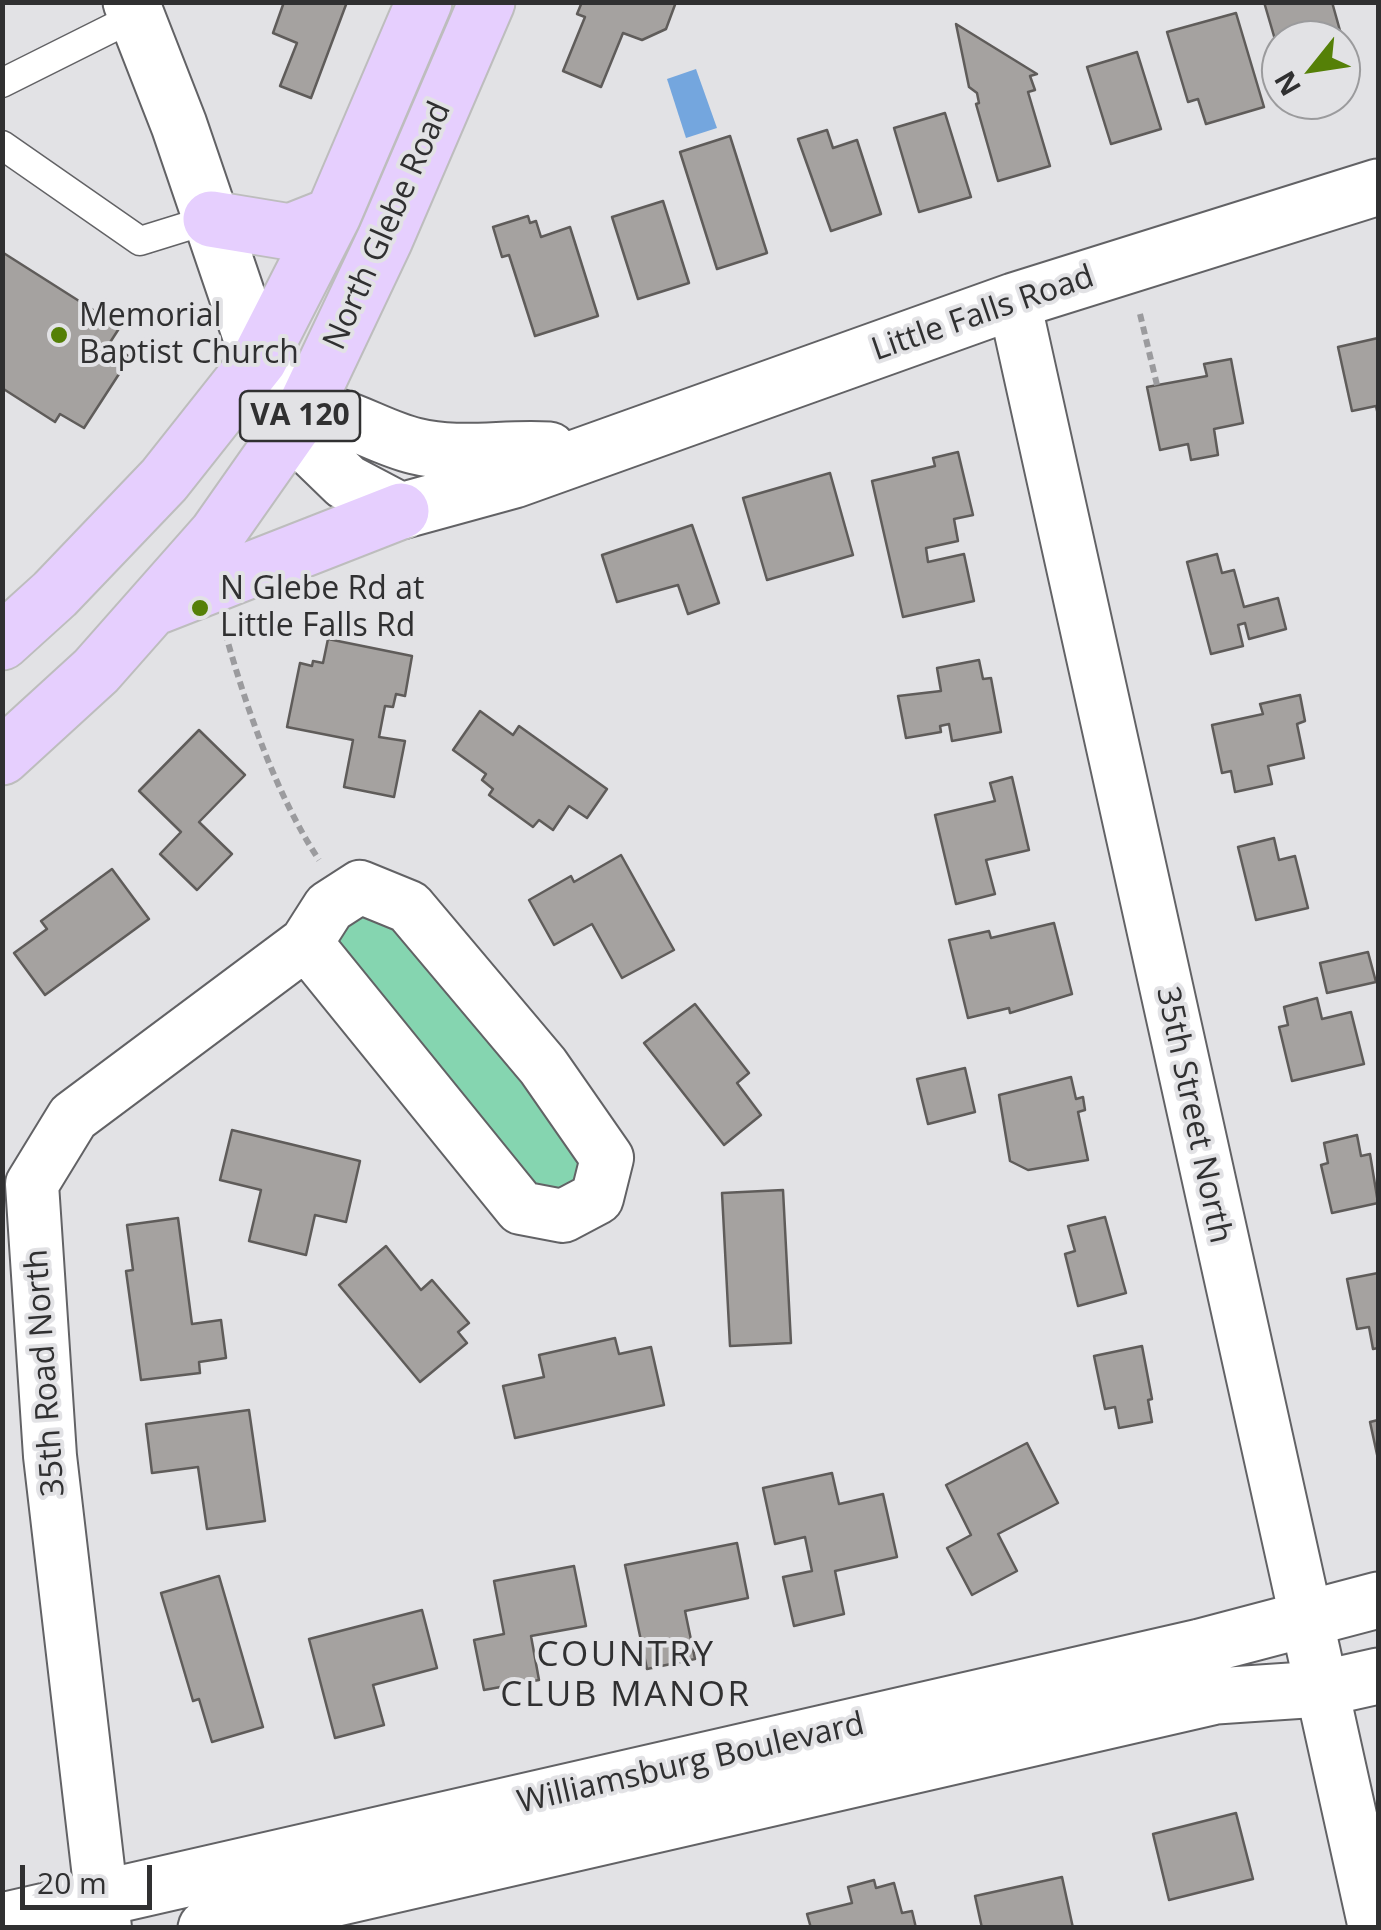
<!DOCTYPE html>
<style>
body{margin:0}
#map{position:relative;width:1381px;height:1930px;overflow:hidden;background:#e2e2e5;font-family:"Open Sans",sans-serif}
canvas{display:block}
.frame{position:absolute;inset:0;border:5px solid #303031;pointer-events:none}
.north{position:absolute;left:1261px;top:20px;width:100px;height:100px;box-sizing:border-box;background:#e2e2e5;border:2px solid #9b9b9d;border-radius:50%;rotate:240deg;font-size:28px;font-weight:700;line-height:40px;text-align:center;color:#303031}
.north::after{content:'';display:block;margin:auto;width:35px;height:45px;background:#558007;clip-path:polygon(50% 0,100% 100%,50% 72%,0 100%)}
.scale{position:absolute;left:20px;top:1865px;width:132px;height:45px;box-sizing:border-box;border:5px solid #303031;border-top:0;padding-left:12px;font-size:30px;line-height:35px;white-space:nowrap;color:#303031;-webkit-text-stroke:8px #e2e2e5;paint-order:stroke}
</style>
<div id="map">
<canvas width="1381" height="1930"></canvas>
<div class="frame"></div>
<div class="north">N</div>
<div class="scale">20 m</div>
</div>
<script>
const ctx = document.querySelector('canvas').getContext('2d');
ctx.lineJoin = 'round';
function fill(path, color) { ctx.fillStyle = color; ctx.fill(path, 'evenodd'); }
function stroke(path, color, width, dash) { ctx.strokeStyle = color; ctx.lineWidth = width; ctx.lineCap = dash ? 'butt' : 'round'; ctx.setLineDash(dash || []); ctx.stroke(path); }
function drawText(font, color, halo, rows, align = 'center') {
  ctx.font = font + ' "Open Sans",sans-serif'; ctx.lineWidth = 8; ctx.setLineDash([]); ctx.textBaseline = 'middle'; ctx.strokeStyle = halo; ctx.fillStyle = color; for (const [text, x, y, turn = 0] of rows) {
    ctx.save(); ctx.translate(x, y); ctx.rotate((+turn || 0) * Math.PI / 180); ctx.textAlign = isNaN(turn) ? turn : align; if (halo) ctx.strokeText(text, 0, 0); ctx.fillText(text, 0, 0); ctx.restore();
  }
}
fill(new Path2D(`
 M360 887 607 1158 563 1216 306 943Z`), '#85d5b0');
fill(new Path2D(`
 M696 69 717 128 686 138 667 79Z`), '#74a6de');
const building = new Path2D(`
 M284 2H347L311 98 280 86 297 43 273 33Z
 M582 2H676L666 29 642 40 623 33 601 87 563 71 585 17 577 14Z
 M1264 2H1332L1351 70 1341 73V40H1281V60Z
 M1236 13 1264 107 1206 124 1198 99 1188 102 1167 32Z
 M956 24 1037 74 1030 76 1035 90 1028 92 1050 166 998 181 976 104 979 103 977 93 969 87Z
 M1137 52 1161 129 1111 144 1087 67Z
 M945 113 971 197 919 212 894 128Z
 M827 130 833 148 857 140 881 214 831 231 798 139Z
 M730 136 767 253 717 269 680 152Z
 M663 201 689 283 638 299 612 217Z
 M528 216 530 223 536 221 541 237 570 227 598 316 535 336 509 255 502 257 493 227Z
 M2 252 120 327 109 344 130 357 84 428 60 414 55 422 2 388Z
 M1378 338V415L1376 406 1352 411 1338 347Z
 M1231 359 1243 423 1214 429 1218 455 1191 460 1188 444 1160 450 1147 387 1207 376 1204 364Z
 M958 452 973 515 954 519 958 541 926 548 928 562 964 554 974 601 903 617 872 481 935 466 933 458Z
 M830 473 853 555 767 580 743 498Z
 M692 525 719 603 688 614 678 585 617 602 602 555Z
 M1217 554 1222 573 1234 570 1244 607 1278 598 1286 629 1249 639 1245 623 1238 625 1243 646 1211 654 1187 562Z
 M328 639 412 656 405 696 396 694 393 707 385 706 379 737 405 741 394 797 344 787 353 740 287 727 300 663 312 666 313 661 323 663Z
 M979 660 983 679 991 678 1001 732 952 741 949 724 940 726 941 732 906 738 898 696 941 691 937 668Z
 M1300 695 1305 721 1297 724 1304 758 1268 766 1272 784 1235 792 1231 771 1222 773 1212 725 1263 714 1260 704Z
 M480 711 513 735 519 726 607 789 587 818 569 806 553 830 539 820 533 827 489 795 493 789 482 780 486 774 453 750Z
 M199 730 245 775 199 822 232 854 197 890 160 854 181 832 139 791Z
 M1012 777 1029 850 986 860 995 894 956 904 935 815 995 801 990 783Z
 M1274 838 1279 860 1295 856 1308 908 1256 920 1238 847Z
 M621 855 674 950 622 978 592 924 554 945 529 900 571 876 574 882Z
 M112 869 149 919 45 995 14 953 47 929 41 921Z
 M1054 923 1072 994 1010 1013 1009 1008 968 1018 949 940 989 931 991 938Z
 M1368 952 1376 982 1327 993 1320 963Z
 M1317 998 1322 1019 1351 1012 1364 1064 1292 1081 1279 1027 1288 1025 1284 1007Z
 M695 1004 749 1073 737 1083 761 1115 724 1145 644 1043Z
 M965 1068 975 1112 928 1124 917 1079Z
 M1071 1077 1076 1099 1083 1097 1085 1110 1078 1112 1088 1160 1028 1170 1010 1161 999 1095Z
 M232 1130 360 1161 346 1222 315 1215 306 1255 249 1241 261 1190 220 1180Z
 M1357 1135 1361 1156 1370 1154 1378 1203 1332 1213 1321 1165 1328 1163 1324 1143Z
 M783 1190 791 1343 730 1346 722 1193Z
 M1105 1217 1126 1293 1078 1306 1065 1254 1075 1251 1068 1226Z
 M178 1218 192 1324 221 1320 226 1358 199 1362 200 1373 141 1380 126 1271 133 1270 127 1225Z
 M386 1246 421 1290 432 1280 469 1323 458 1332 467 1343 420 1382 339 1285Z
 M1378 1273V1348L1373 1349 1369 1327 1357 1329 1347 1279Z
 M615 1338 619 1354 651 1347 664 1405 515 1438 503 1386 544 1377 539 1355Z
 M1142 1346 1152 1399 1148 1400 1152 1422 1119 1428 1115 1407 1105 1409 1094 1356Z
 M249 1410 265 1521 207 1529 198 1467 152 1473 146 1424Z
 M1378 1420V1459L1370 1422Z
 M1027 1443 1058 1503 998 1534 1017 1571 972 1595 947 1548 971 1535 946 1485Z
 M832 1473 839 1504 883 1494 897 1557 835 1571 844 1614 794 1626 783 1577 812 1571 805 1537 775 1544 763 1488Z
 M737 1543 748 1598 685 1611 695 1659 647 1669 625 1565Z
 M574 1566 586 1626 531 1636 539 1680 484 1690 474 1640 504 1634 494 1581Z
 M219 1576 263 1727 212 1742 199 1699 193 1701 161 1593Z
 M422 1610 437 1668 373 1685 384 1725 335 1738 309 1639Z
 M1236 1813 1253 1879 1169 1900 1153 1834Z
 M1062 1877 1073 1928H982L975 1896Z
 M874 1880 876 1888 894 1883 902 1913 912 1911 916 1928H811L807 1914 852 1903 848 1887Z`);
fill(building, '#a5a2a0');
stroke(building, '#5f5c5a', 2.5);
const lane = new Path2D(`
 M2 83 136 16
 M2 145 140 241 211 219`);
const street = new Path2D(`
 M1014 301 1375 1928
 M105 1928 50 1456 32 1184 73 1117 306 943 329 907 360 887 409 907 543 1066 607 1158 597 1198 563 1216 521 1208 306 943`);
const secondary = new Path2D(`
 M131 2 179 125 259 360 304 410 314 451 346 482 401 511 514 480 1014 301 1378 187
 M304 410C344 412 377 437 415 446 459 457 504 447 549 450
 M2 1921 1200 1647 1378 1600
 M206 1928 1216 1696 1320 1689 1378 1676`);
const primary = new Path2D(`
 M211 219 290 232 333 215
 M158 606 401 511
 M2 642 55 594 164 480 259 360 333 215 424 2
 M2 757 96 671 217 534 304 410 385 239 487 2`);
stroke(lane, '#626265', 31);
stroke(street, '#626265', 56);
stroke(secondary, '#626265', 59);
stroke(primary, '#bdbdbd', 59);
stroke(new Path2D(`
 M1140 314 1157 385
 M225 632C246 707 276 795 319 860`), '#9b9b9e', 6, [8, 5]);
stroke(lane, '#fff', 28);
stroke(street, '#fff', 52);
stroke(secondary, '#fff', 55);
stroke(primary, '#e6cffe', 55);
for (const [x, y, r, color] of [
 [59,335,10,"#558007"],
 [200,608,10,"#558007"]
]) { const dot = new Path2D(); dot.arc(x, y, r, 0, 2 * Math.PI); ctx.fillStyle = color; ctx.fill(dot); stroke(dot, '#e2e2e5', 4); }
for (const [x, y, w] of [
 [300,416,120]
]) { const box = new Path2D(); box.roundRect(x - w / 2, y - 25, w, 50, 8); ctx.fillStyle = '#e2e2e5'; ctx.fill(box); stroke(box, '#303031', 2.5); }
drawText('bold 30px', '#303031', null, [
 ["VA 120",300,416]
]);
drawText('32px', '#303031', '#e2e2e5', [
 ["North Glebe Road",388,226,-66],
 ["Little Falls Road",983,314,-19],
 ["35th Street North",1193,1115,78],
 ["35th Road North",46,1373,-94],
 ["Williamsburg Boulevard",691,1764,-13]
]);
drawText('32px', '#303031', '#e2e2e5', [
 ["Memorial",79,317],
 ["Baptist Church",79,354],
 ["N Glebe Rd at",220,590],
 ["Little Falls Rd",220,627]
], 'left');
ctx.letterSpacing = '2.5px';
drawText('35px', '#303031', '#e2e2e5', [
 ["COUNTRY",626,1656],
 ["CLUB MANOR",626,1696]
]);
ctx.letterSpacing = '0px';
</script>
